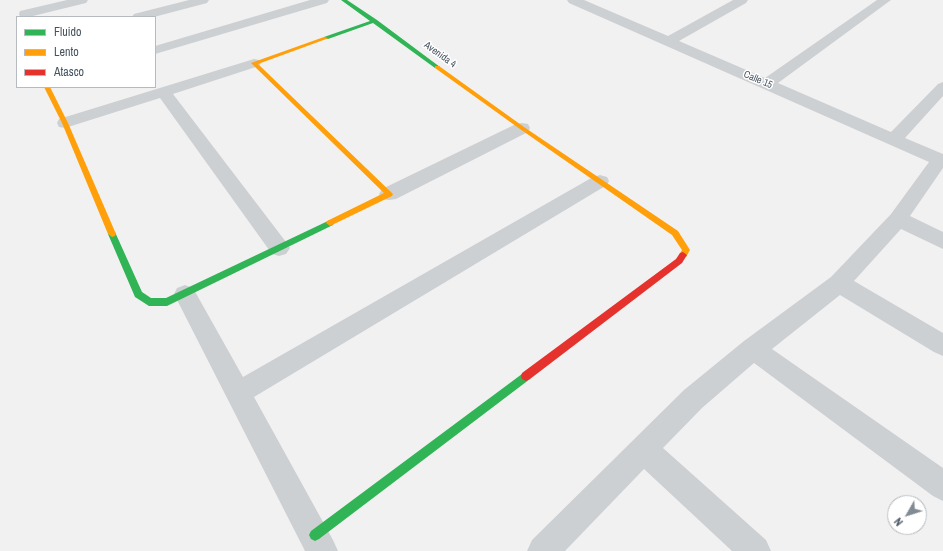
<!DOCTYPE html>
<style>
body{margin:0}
#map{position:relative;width:943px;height:551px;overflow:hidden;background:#f2f1f1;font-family:"Archivo Narrow",sans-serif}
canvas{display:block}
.legend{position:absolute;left:16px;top:16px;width:140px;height:72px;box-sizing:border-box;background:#fff;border:1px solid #b5bbbf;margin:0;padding:5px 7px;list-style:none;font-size:12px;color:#465460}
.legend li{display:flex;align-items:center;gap:8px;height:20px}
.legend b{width:20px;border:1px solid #b5bbbf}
.north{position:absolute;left:887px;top:495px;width:40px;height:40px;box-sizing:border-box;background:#fff;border:1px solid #b5bbbf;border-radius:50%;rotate:231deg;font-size:11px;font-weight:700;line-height:16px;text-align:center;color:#465460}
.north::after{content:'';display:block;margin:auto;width:14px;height:18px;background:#828b93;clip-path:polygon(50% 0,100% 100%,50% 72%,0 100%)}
</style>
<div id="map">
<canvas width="943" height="551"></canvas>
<ul class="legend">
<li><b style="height:5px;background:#30b455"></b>Fluido</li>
<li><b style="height:5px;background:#ff9f0a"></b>Lento</li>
<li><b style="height:5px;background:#e5322d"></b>Atasco</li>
</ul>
<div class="north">N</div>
</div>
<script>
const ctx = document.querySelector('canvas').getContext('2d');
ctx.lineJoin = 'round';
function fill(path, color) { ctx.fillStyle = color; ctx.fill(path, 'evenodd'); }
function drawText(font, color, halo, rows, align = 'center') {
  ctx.font = font + ' "Archivo Narrow",sans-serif'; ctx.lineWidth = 3; ctx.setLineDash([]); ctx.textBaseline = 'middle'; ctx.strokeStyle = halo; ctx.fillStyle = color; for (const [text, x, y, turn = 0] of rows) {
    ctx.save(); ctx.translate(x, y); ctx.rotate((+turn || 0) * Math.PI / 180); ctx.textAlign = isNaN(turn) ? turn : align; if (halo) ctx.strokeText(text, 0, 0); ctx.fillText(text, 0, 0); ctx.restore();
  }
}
fill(new Path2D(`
 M67 0H88L86 3 29 17H20L19 14 20 11Z
 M189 0H209L207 3 154 17H132L134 14Z
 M310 0H329L327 3 155 54V46Z
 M567 0H584L668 36 733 0H748L746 3 679 41 765 78 877 0H891L778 83 891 132 938 84 943 82V96L905 138 943 154V168L910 216 943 232V249L901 229 854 281 943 333V356L934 352 840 295 772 349 943 468V501L933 496 754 363 702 408 663 448 766 540 771 551H732L644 469 565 551H527L532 540 684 390 744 341 831 277 891 214 929 162 569 3Z
 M254 59 259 60 261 63 259 66 173 94 286 242 290 248 286 254 279 256 272 254 160 98 65 128 59 127 57 123 59 119Z
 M522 123 528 124 530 128 528 132 396 199 389 200 382 199 379 194 382 189 516 124Z
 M600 175 607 177 609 181 607 185 254 397 333 540 338 551H305L174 294 177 288 185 285 193 288 243 377 593 177Z`), '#cdd0d2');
fill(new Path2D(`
 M341 0H347L377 20 440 67 435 68 373 23 328 39H324V37L370 21Z
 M330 220 334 223 333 225 167 306H149L135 297 108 234 112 231 115 232 142 292 151 298H166Z
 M526 371 530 373 531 376 530 379 319 539 315 541 311 539 309 535 311 531Z`), '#30b455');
fill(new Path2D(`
 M324 37 329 38 258 64 393 194 392 196 330 226 326 223 327 221 384 193 251 63Z
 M435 66H439L524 127 678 231 690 250 686 257H680L679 255 682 250 672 235 520 129 435 68Z
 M44 87H50L68 123 116 234 115 236 112 237 108 234 62 123Z`), '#ff9f0a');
fill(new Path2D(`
 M683 252 687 255 682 263 530 379 526 381 522 379 521 376 522 373 676 259 680 253Z`), '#e5322d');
drawText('10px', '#465460', '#fff', [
 ["Avenida 4",440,55,36],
 ["Calle 15",758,80,23]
]);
</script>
